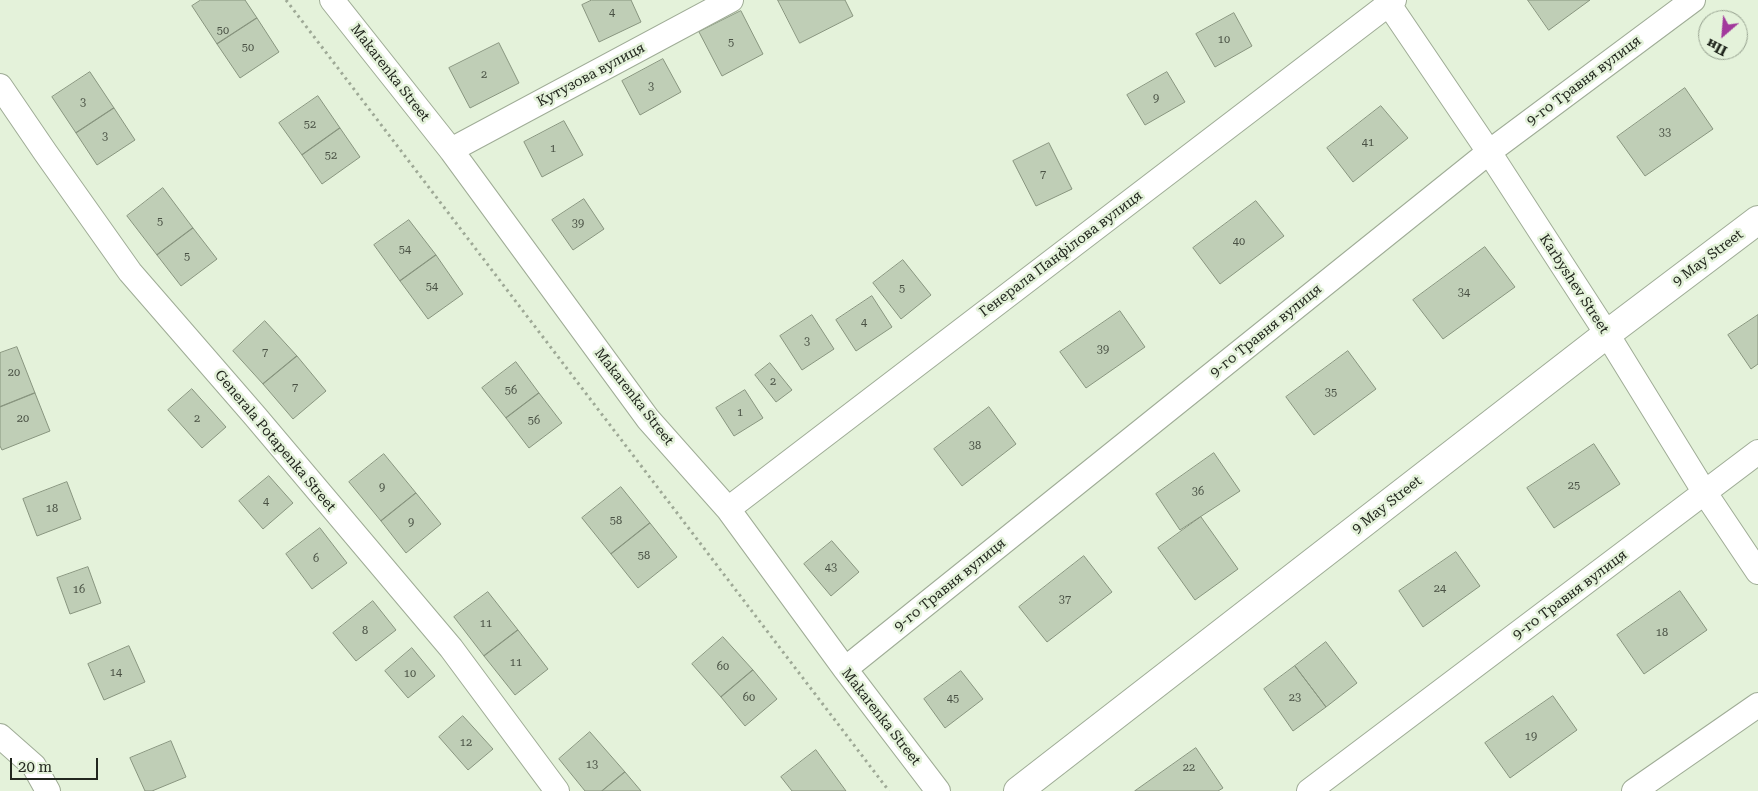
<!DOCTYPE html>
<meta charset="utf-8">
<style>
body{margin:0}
#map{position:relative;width:1758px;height:791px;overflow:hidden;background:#e4f2da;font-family:"Roboto Serif",serif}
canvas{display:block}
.north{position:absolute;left:1698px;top:10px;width:50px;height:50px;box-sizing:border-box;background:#e4f2da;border:1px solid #96a18f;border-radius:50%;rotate:207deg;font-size:14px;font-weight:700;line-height:20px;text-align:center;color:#22271e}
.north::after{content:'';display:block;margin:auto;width:18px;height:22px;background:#a2399c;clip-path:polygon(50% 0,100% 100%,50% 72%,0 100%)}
.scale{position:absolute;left:10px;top:758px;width:88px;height:22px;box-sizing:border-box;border:2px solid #22271e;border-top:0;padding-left:6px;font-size:15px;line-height:18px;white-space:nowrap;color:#22271e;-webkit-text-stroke:4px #e4f2da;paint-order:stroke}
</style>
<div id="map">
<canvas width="1758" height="791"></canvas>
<div class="north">Пн</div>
<div class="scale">20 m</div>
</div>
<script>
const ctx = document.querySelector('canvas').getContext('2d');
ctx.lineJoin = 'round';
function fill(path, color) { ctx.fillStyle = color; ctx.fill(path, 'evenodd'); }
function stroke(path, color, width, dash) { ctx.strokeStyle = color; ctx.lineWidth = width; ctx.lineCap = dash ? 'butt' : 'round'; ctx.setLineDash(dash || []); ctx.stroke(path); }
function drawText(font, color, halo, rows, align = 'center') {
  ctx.font = font + ' "Roboto Serif",serif'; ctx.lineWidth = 5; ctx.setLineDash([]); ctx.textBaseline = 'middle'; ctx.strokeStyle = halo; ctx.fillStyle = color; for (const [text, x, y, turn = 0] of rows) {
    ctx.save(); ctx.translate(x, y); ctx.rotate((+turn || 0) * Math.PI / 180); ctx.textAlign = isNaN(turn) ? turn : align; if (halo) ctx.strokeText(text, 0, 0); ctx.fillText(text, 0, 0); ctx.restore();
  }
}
const building = new Path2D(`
 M201 0H245L257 18 217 44 192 6Z
 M592 0H631L641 22 599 42 582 5Z
 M778 0H845L853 16 800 43Z
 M1528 0H1590L1549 30Z
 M741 11 763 54 722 76 699 32Z
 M1234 13 1252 46 1215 67 1196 34Z
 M257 18 279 52 240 78 217 44Z
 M499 43 519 83 470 108 449 68Z
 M663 59 681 92 640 115 622 81Z
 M90 72 114 108 76 133 52 97Z
 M1167 72 1185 102 1145 125 1127 95Z
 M1685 88 1713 129 1645 176 1617 137Z
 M318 96 340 128 302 155 279 123Z
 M1381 106 1408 138 1353 182 1327 148Z
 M114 108 135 140 97 165 76 133Z
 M564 121 583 155 542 177 524 142Z
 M340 128 360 157 322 184 302 155Z
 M1049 143 1072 189 1036 206 1013 161Z
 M163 188 193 228 157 255 127 216Z
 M584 199 604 229 573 250 552 220Z
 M1256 201 1284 236 1220 284 1193 248Z
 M409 220 436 255 400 281 374 245Z
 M193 228 217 259 181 286 157 255Z
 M1485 247 1515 287 1443 339 1413 300Z
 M436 255 463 294 428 319 400 281Z
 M903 260 931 295 901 319 873 283Z
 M872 296 892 327 856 351 836 320Z
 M1120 311 1145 347 1086 388 1060 352Z
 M812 315 834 349 802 370 780 336Z
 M1758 315V364L1751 369 1728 335Z
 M265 321 297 356 263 384 233 351Z
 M17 347 35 393 0 407V353Z
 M1348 351 1376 389 1314 435 1286 397Z
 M297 356 326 391 293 419 263 384Z
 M516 362 539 393 506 418 482 388Z
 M770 363 792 390 776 402 755 375Z
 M192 389 226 427 202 448 168 410Z
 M745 390 763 418 734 436 716 408Z
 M35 393 50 431 2 450 0 446V407Z
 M539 393 562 423 529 448 506 418Z
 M989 407 1016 444 962 486 934 449Z
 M1594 444 1620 484 1554 528 1527 488Z
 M1214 453 1240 491 1180 530 1156 494Z
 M384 454 416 493 381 521 349 482Z
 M269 476 293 503 263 529 239 501Z
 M67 482 81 519 37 536 23 499Z
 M621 487 650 523 611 554 582 518Z
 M416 493 441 524 406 553 381 521Z
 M1201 517 1238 569 1195 600 1158 548Z
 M650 523 677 557 638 588 611 554Z
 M320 528 347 563 312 589 286 554Z
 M832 541 859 572 831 596 804 564Z
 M1456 552 1480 586 1423 627 1399 591Z
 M1084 556 1112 592 1047 642 1019 607Z
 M88 567 101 603 70 614 57 578Z
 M1680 591 1707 630 1644 674 1617 635Z
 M488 592 518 630 484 656 454 617Z
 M373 601 396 630 356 661 333 633Z
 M518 630 548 669 515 695 484 656Z
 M723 637 753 670 721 697 692 664Z
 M1326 642 1357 683 1326 707 1295 666Z
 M129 646 145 682 104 700 88 664Z
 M412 648 435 676 408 698 385 671Z
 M1295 666 1326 707 1293 731 1264 689Z
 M753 670 777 699 745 726 721 697Z
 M961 671 983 699 945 728 924 699Z
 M1553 696 1577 730 1510 778 1485 743Z
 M463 716 493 749 468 770 439 737Z
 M590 732 625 772 602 791H585L559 759Z
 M171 741 186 777 152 791H145L130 758Z
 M1196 748 1223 788 1218 791H1135Z
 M816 750 846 791H792L781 777Z
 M625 772 641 791H602Z`);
fill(building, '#bfceb6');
stroke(building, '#88957f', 1);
const street = new Path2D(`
 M332 0 451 150 648 419 728 509 845 669 938 791
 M1386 0 1489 152 1607 334 1705 493 1758 572
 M0 86 45 152 130 272 255 416 451 648 557 791
 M451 150 731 0
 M728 509 1394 0
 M845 669 1489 152 1693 0
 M0 736 34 766 48 791
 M1309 791 1758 452
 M1634 791 1758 705`);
const secondary = new Path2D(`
 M1018 791 1607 334 1758 220`);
stroke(street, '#9fac96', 26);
stroke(secondary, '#9fac96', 30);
stroke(new Path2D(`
 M286 0 889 791`), '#9ea996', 3, [2.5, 4]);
stroke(street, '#fff', 24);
stroke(secondary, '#fff', 28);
drawText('11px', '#495144', null, [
 ["4",612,13],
 ["50",223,31],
 ["10",1224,40],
 ["5",731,43],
 ["50",248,48],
 ["2",484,75],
 ["3",651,87],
 ["9",1156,99],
 ["3",83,103],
 ["52",310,125],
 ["33",1665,133],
 ["3",105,137],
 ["41",1368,143],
 ["1",553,149],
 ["52",331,156],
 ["7",1043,175],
 ["5",160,222],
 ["39",578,224],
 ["40",1239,242],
 ["54",405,250],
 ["5",187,257],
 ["54",432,287],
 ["5",902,289],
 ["34",1464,293],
 ["4",864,323],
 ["3",807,342],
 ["39",1103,350],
 ["7",265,353],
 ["20",14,373],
 ["2",773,382],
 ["7",295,388],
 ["56",511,391],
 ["35",1331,393],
 ["1",740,413],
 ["20",23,419],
 ["2",197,419],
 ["56",534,421],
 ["38",975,446],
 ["25",1574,486],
 ["9",382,488],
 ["36",1198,492],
 ["4",266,502],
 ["18",52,509],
 ["58",616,521],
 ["9",411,523],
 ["58",644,556],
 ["6",316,559],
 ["43",831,568],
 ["24",1440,589],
 ["16",79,590],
 ["37",1065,600],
 ["11",486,624],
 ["8",365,631],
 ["18",1662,633],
 ["11",516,663],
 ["60",723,667],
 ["14",116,673],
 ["10",410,674],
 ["60",749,698],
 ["23",1295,698],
 ["45",953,699],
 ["19",1531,737],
 ["12",466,743],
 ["13",592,765],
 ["22",1189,768]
]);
drawText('14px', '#22271e', '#e4f2da', [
 ["Makarenka Street",390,73,52],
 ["Кутузова вулиця",591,75,-28],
 ["9-го Травня вулиця",1584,81,-37],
 ["Генерала Панфілова вулиця",1061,254,-37],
 ["9 May Street",1708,258,-37],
 ["Karbyshev Street",1574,284,57],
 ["9-го Травня вулиця",1266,331,-39],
 ["Makarenka Street",634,397,52],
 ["Generala Potapenka Street",275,441,50],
 ["9 May Street",1387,505,-38],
 ["9-го Травня вулиця",950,585,-39],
 ["9-го Травня вулиця",1570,595,-37],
 ["Makarenka Street",881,717,52]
]);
</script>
